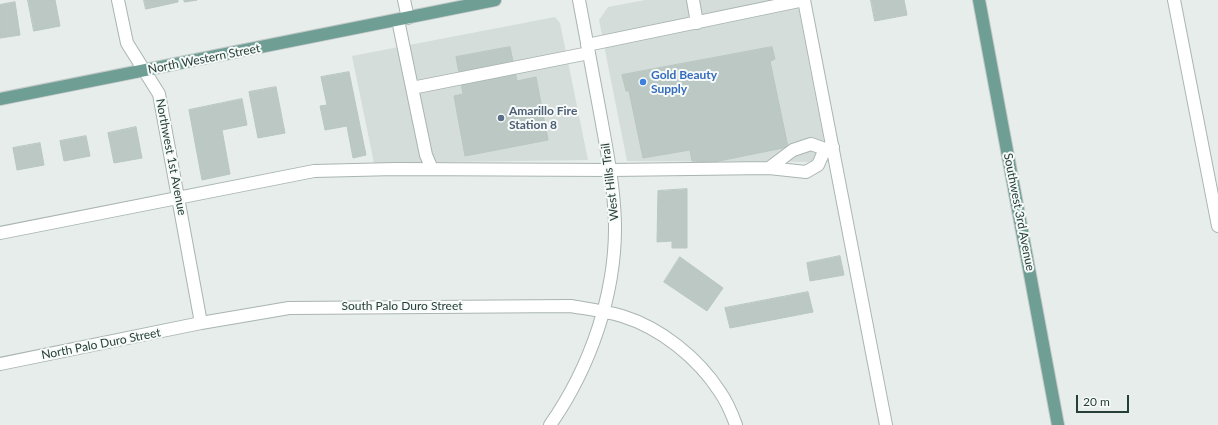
<!DOCTYPE html>
<style>
body{margin:0}
#map{position:relative;width:1218px;height:425px;overflow:hidden;background:#e6edea;font-family:Lato,sans-serif}
canvas{display:block}
.scale{position:absolute;left:1076px;top:395px;width:53px;height:18px;box-sizing:border-box;border:2px solid #263e38;border-top:0;padding-left:5px;font-size:12px;line-height:14px;white-space:nowrap;color:#263e38;-webkit-text-stroke:3px #f6faf8;paint-order:stroke}
</style>
<div id="map">
<canvas width="1218" height="425"></canvas>
<div class="scale">20 m</div>
</div>
<script>
const ctx = document.querySelector('canvas').getContext('2d');
ctx.lineJoin = 'round';
function fill(path, color) { ctx.fillStyle = color; ctx.fill(path, 'evenodd'); }
function stroke(path, color, width, dash) { ctx.strokeStyle = color; ctx.lineWidth = width; ctx.lineCap = dash ? 'butt' : 'round'; ctx.setLineDash(dash || []); ctx.stroke(path); }
function drawText(font, color, halo, rows, align = 'center') {
  ctx.font = font + ' Lato,sans-serif'; ctx.lineWidth = 4; ctx.setLineDash([]); ctx.textBaseline = 'middle'; ctx.strokeStyle = halo; ctx.fillStyle = color; for (const [text, x, y, turn = 0] of rows) {
    ctx.save(); ctx.translate(x, y); ctx.rotate((+turn || 0) * Math.PI / 180); ctx.textAlign = isNaN(turn) ? turn : align; if (halo) ctx.strokeText(text, 0, 0); ctx.fillText(text, 0, 0); ctx.restore();
  }
}
fill(new Path2D(`
 M645 0H797L828 162 627 161 599 20 608 7Z
 M555 17 560 23 588 160 374 163 352 56Z`), '#d4ddd9');
const building = new Path2D(`
 M28 0H55L60 26 34 31Z
 M144 0H178V2L146 9Z
 M184 0H197L185 2Z
 M871 0H904L907 15 875 21Z
 M15 2 20 35 0 38V5Z
 M510 47 517 81 536 77 548 140 465 156 454 96 463 94 456 57Z
 M772 47 775 59 770 61 788 147 714 162 692 161 690 150 643 158 629 91H626L622 75Z
 M349 72 366 155 353 158 347 126 325 130 320 106 327 105 321 77Z
 M276 87 285 133 258 138 249 92Z
 M242 99 247 125 222 130 230 174 202 180 189 110Z
 M136 127 142 158 114 163 108 133Z
 M86 136 90 156 64 161 60 141Z
 M40 143 44 165 17 170 13 148Z
 M687 189V248H672V241L657 242 658 191Z
 M840 256 844 275 810 281 807 263Z
 M680 257 723 288 707 311 664 282Z
 M808 292 813 312 730 328 725 308Z`);
fill(building, '#bbc8c3');
stroke(building, '#b9c6c1', 1);
const minor = new Path2D(`
 M118 0 127 43 159 94 201 323
 M404 0 408 18
 M693 0 697 23
 M804 0 886 425
 M1174 0 1218 226
 M398 20 426 155 432 169
 M587 45 804 0
 M412 88 589 53
 M769 168 793 150 811 144 825 149
 M0 233 314 171 395 169 611 170 769 168 806 172 818 165 825 149 833 147
 M0 364 201 323 289 308 571 306C588 309 605 311 622 316 661 328 698 358 720 392 727 402 732 414 736 425
 M550 425C590 368 616 294 615 224 614 184 606 146 599 107 592 71 586 36 579 0`);
const major = new Path2D(`
 M979 0 1058 425
 M0 99 495 0`);
stroke(minor, '#a9b5b1', 14);
stroke(major, '#c2c9c7', 14);
stroke(minor, '#fff', 12);
stroke(major, '#6f9e94', 12);
for (const [x, y, r, color] of [
 [643,82,4,"#3f7fe0"],
 [501,118,4,"#5c6f8a"]
]) { const dot = new Path2D(); dot.arc(x, y, r, 0, 2 * Math.PI); ctx.fillStyle = color; ctx.fill(dot); stroke(dot, '#f6faf8', 1.5); }
drawText('12px', '#263e38', '#f6faf8', [
 ["North Western Street",204,59,-11],
 ["Northwest 1st Avenue",171,157,79],
 ["West Hills Trail",610,182,-97],
 ["Southwest 3rd Avenue",1019,212,79],
 ["South Palo Duro Street",402,306],
 ["North Palo Duro Street",101,344,-11]
]);
drawText('bold 12px', '#366cbe', '#f6faf8', [
 ["Gold Beauty",651,75],
 ["Supply",651,89]
], 'left');
drawText('bold 12px', '#4e5e75', '#f6faf8', [
 ["Amarillo Fire",509,111],
 ["Station 8",509,125]
], 'left');
</script>
